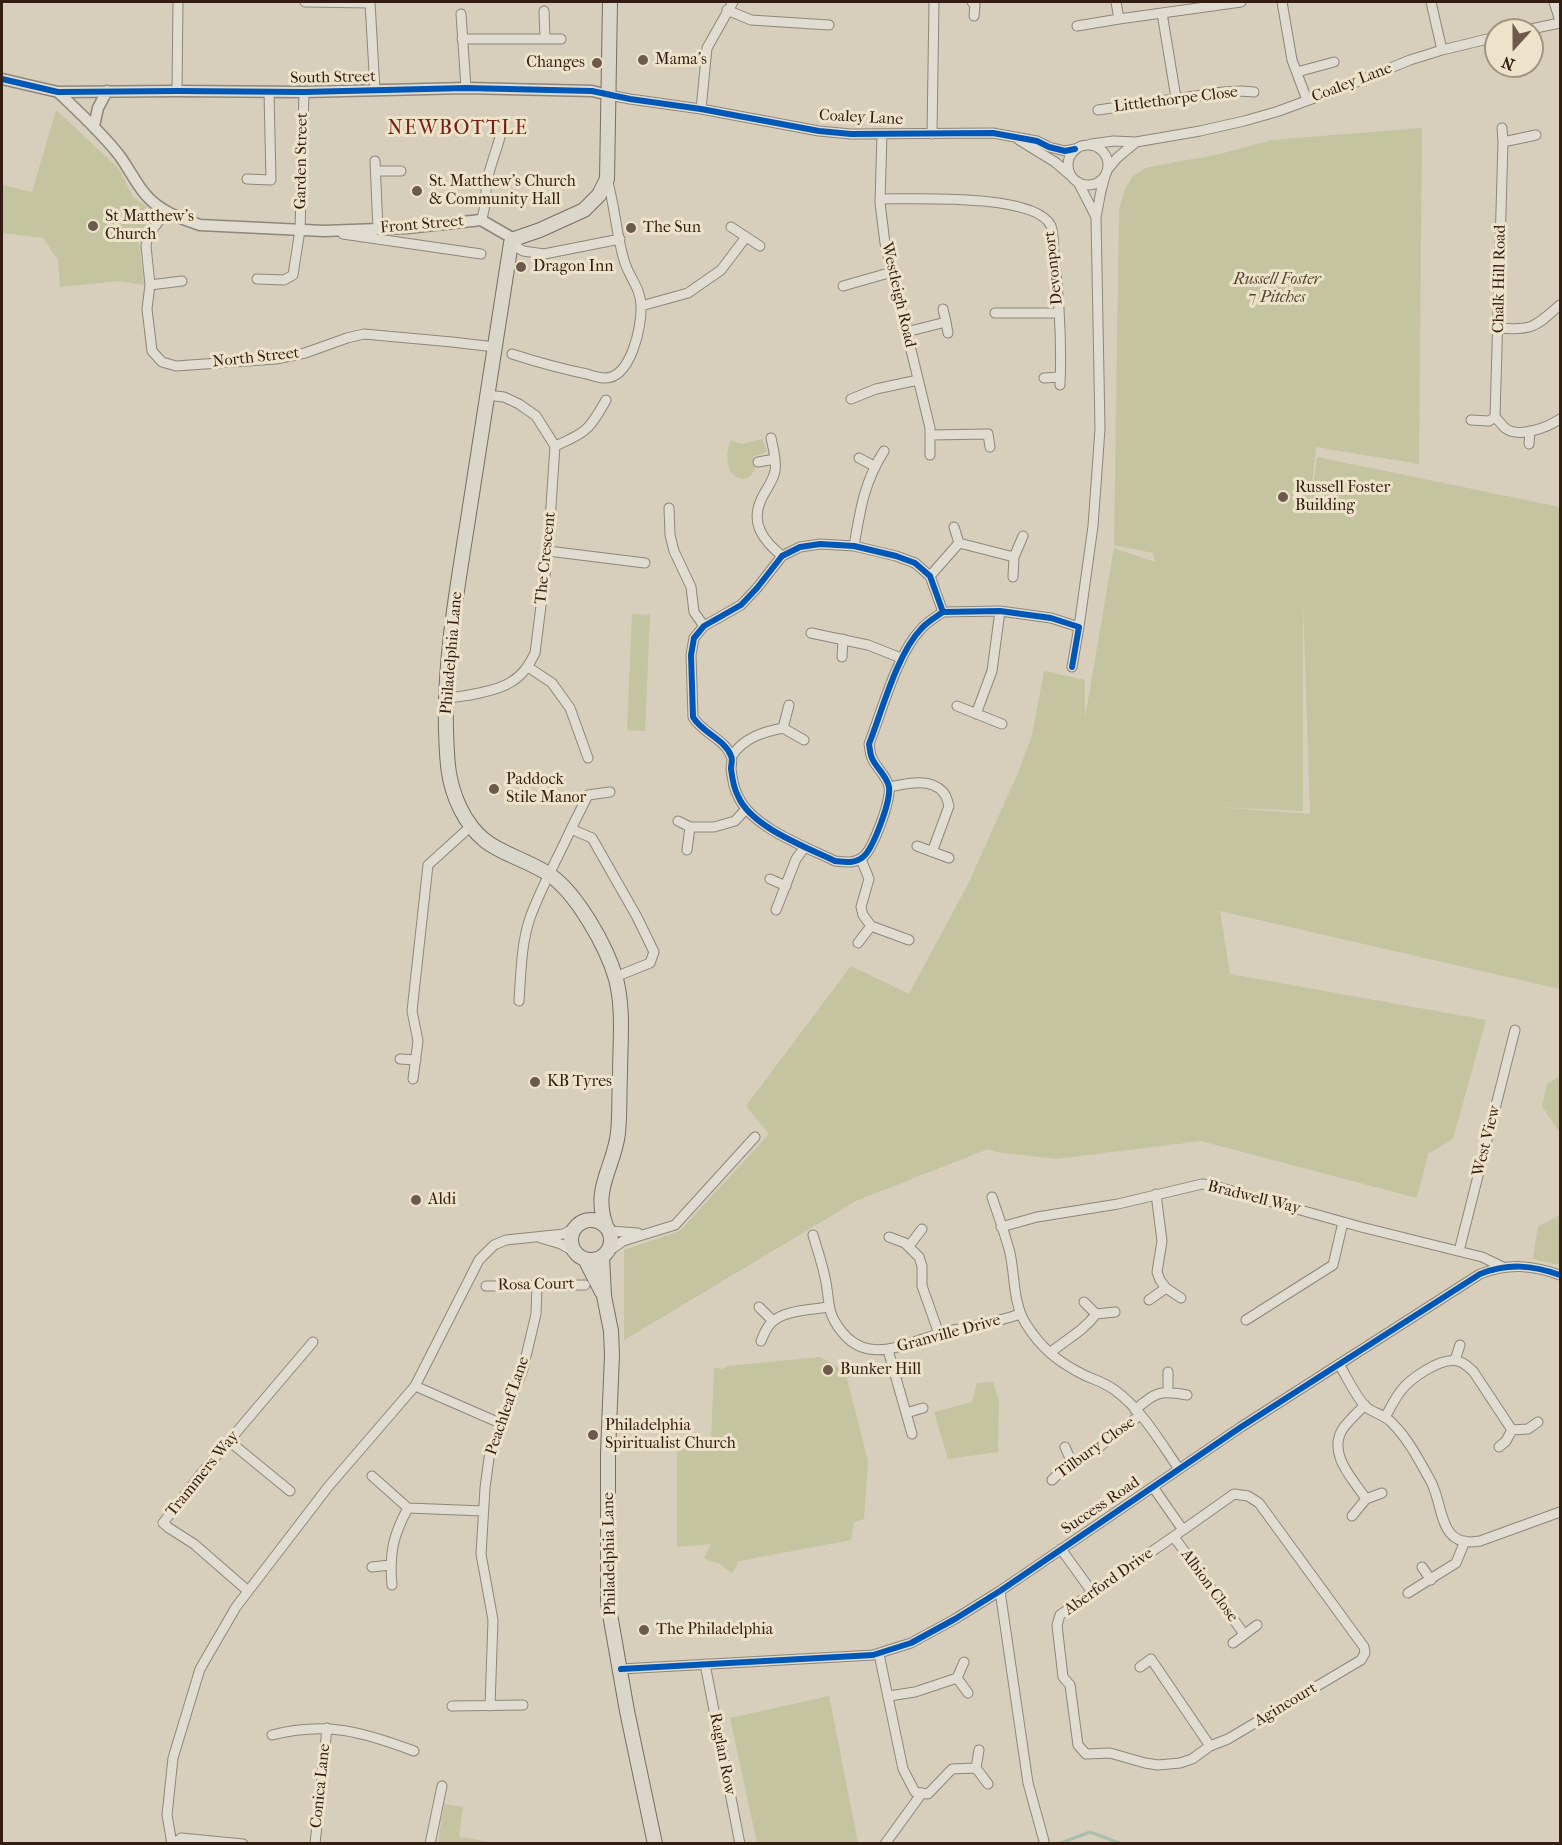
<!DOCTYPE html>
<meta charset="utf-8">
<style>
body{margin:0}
#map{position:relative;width:1562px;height:1845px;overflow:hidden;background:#d7cebb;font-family:"IM FELL French Canon",serif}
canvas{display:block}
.frame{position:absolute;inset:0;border:3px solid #331c11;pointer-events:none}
.north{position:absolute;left:1484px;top:18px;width:60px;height:60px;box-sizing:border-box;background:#ede2ca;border:2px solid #a39380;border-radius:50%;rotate:201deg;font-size:16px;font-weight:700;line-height:24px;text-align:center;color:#331c11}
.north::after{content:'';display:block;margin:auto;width:21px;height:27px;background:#6c5a4c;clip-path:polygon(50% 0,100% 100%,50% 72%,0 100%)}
</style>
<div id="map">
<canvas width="1562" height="1845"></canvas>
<div class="frame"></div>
<div class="north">N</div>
</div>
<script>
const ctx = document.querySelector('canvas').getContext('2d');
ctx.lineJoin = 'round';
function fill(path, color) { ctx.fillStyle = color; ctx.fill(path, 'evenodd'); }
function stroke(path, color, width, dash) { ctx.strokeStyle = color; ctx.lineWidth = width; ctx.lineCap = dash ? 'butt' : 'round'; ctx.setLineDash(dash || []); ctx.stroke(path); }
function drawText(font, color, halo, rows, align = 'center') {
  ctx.font = font + ' "IM FELL French Canon",serif'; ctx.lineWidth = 6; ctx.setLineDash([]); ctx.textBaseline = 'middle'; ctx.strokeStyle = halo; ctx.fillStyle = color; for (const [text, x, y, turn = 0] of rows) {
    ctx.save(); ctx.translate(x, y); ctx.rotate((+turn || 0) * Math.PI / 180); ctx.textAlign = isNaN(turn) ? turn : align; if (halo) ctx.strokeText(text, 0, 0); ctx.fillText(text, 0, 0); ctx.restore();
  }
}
fill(new Path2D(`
 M56 110 119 169 133 197 147 207 146 225 138 236 144 285 120 281 60 287 58 260 43 238 2 233V185L32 192Z
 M1422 128 1419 464 1316 447 1308 522 1317 457 1560 507V989L1220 911 1230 974 1486 1020 1453 1139 1428 1154 1417 1198 1201 1141 1056 1159 996 1152 988 1149 856 1201 624 1340V1250L680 1231 769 1134 746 1106 851 966 909 994 969 882 1017 775 1032 736 1044 671 1085 680V718L1114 548 1155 562 1153 553 1114 545 1119 211 1124 191 1132 177 1145 168 1220 154 1272 140ZM1303 601 1310 814 1216 807 1303 811Z
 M762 439 767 451 762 454 753 456 755 470 748 478 742 479C725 476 725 452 731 440L741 444Z
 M632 614 650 615 645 731 627 730Z
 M1560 1076V1133L1542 1106 1547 1084Z
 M1560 1215V1263L1559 1265 1533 1259 1538 1227Z
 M820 1357 845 1371 868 1461 864 1519 854 1522 851 1540 739 1561 732 1573 717 1562 716 1563 704 1558 711 1544 677 1547V1442L711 1443 714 1368H719L722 1370 727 1366Z
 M993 1382 999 1401 998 1452 948 1459 934 1412 972 1402 977 1383Z
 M829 1696 858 1843H757L730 1718Z
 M444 1804 463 1807 459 1837 498 1843H438Z`), '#c4c4a0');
stroke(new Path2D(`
 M1058 1844 1090 1832 1122 1844`), '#a9bfae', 3);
const minor = new Path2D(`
 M305 2 370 3
 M370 2 375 90
 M972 2 975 5 974 16
 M1116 2 1119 19 1241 2
 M1282 2 1292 60 1307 100
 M1431 2 1442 50
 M1554 2 1560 21
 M727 10 751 20 829 25
 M544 11 545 39
 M1162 13 1176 98
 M461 14 466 88
 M1077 26 1119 19
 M1526 30 1560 23
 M462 39H561
 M1297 72 1334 62
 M177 91 178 2
 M609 95 630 99 701 109 819 131 851 134 993 133 1037 141 1049 147 1065 151 1075 149
 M701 109 707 48 733 2
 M1098 110 1223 92 1241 91 1254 92
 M1502 128 1503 142 1495 417C1498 420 1502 425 1505 428 1519 439 1548 427 1560 419
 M882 134 880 203 885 243 930 428V455
 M932 134 934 2
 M1019 140 1055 162 1070 175
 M1503 142 1536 135
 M1091 144 1114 141 1136 142 1200 131 1244 121 1276 112 1339 89 1410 60 1442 50 1496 37
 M1068 165a20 20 0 1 1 40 0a20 20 0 1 1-40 0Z
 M375 161 378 229
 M1108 169 1117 158 1136 142
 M376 171H401
 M247 179 271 180 269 92
 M1078 182 1096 217
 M880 199C912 199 1036 193 1051 226 1054 233 1053 245 1054 253 1059 297 1062 341 1060 385
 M166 212 148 235 146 246 150 285 147 309 152 351 162 362 176 366 276 359 305 353 347 338 364 334 452 342 495 347
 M481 220C487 207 485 194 487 181 490 166 496 152 500 137
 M731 227 760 246
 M343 234 481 254
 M511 243 523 251 544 254 620 239
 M257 279 284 280 293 275 300 230 304 92
 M150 285 182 281
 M843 286 892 272
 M641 306 688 293 721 270 746 237
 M943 309 946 322
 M995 313H1058
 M1499 328C1533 331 1536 326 1560 305
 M906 332 946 322 948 333
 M512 354C537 362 562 369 587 374 593 376 600 378 605 378 631 378 642 326 641 306 641 288 628 276 624 260 616 233 615 206 607 179
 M1044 378 1060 377
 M851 399 876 389 918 380
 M1471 420 1489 421 1495 417
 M930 435 988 434 990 447
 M771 438C773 448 777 461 775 471 773 482 765 490 761 500 750 524 764 541 782 556
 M1529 444 1530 431
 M555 446C586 433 590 429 606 400
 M859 458 874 466
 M758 462 775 459
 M669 508 670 535 674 551 691 587 694 612 704 626
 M954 527 959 543 1014 557
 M854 546C860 511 864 482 884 451
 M548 551 645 563
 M930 576 959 543
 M1013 577 1014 557 1023 536
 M943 612C936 617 927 622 921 629 897 654 882 711 869 744 870 749 870 754 872 758 876 768 887 776 889 787 891 801 873 849 863 857 855 864 844 862 835 861 806 847 751 827 738 796 734 789 732 777 731 769 731 765 733 759 731 756 725 739 702 733 693 717L691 655 694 638 704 626 741 605 757 588 782 556 800 547 820 544 854 546 896 556 915 563 930 576 943 612 1000 611 1051 618 1079 627 1072 667
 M1079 627 1093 526 1100 429 1096 217 1101 191 1105 176
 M811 633 868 645 901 658
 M842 657 843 639
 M528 667 552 683 570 708 588 758
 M445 698C462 697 498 691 511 682 523 675 529 665 535 653L548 551 555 446 536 416 519 404 504 397 486 395
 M957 706 1002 724
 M976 714 992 671 1000 611
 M783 728 789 705
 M732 756C743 738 763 732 783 728L804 740
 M889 787C905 784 930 777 943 792 946 795 948 802 949 806L932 852
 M678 821 690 827
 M571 829 588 795 610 792
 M917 846 949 858
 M687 850 690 827H714L735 821 746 809
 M861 859 869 879 861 907 863 915 871 926 909 940
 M770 879 786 886
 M776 910 796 859 805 847
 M858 943 871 926
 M519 1001C521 974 521 944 530 918 541 887 558 858 571 829L592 838 637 917 654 952 650 963 615 977
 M400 1059 416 1060
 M413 1079 418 1041 412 1011 428 865 470 827
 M1156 1194 1162 1241 1157 1272 1160 1280 1166 1288 1181 1298
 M992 1197C998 1215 1005 1234 1010 1253 1015 1276 1013 1304 1026 1324 1041 1348 1058 1362 1084 1375 1095 1380 1106 1383 1116 1391 1142 1410 1161 1443 1179 1469
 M1001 1227 1037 1217 1118 1204 1202 1184 1211 1185 1361 1227 1482 1257 1503 1267
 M609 1231 638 1233
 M813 1235C818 1252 825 1271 827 1289 829 1300 828 1310 834 1320 863 1373 906 1341 949 1331 974 1325 995 1323 1020 1314
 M889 1237 905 1243 919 1257 922 1266V1286L939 1334
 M541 1238 561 1244 575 1252
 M909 1246 922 1229
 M1459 1251 1515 1030
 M606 1253 623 1241 675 1225 755 1137
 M486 1286 585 1285
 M1149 1300 1166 1288
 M1084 1302 1096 1314 1115 1312
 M759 1307 773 1321
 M1246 1320 1333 1265 1343 1222
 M761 1341C764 1334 766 1328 771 1323 783 1310 811 1310 828 1307
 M888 1350 912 1434
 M1050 1353C1065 1340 1084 1331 1096 1314
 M1455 1360 1460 1345
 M1339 1364C1347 1377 1355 1396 1366 1407 1375 1414 1386 1415 1393 1424 1408 1439 1419 1460 1429 1478 1445 1503 1436 1549 1480 1541L1560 1512
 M1168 1372V1392
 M415 1386 502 1424
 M1365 1405C1357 1413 1348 1421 1342 1430 1328 1455 1353 1479 1366 1499
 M1135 1410C1155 1392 1160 1390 1187 1395
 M906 1413 923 1408
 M1385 1417C1390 1409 1394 1400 1400 1392 1409 1379 1441 1357 1457 1361 1464 1362 1468 1367 1473 1371L1512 1430
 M229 1441 290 1491
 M1065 1447 1072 1463
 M1499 1447 1506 1441 1512 1430 1528 1429 1538 1422
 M372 1476 408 1508 483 1511
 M1052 1480 1063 1469 1089 1455 1140 1415
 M1153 1487 1183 1530 1060 1615 1057 1625 1063 1677 1070 1685 1078 1745 1086 1754 1110 1753 1145 1763 1158 1765 1180 1763 1192 1759 1210 1746 1228 1739 1361 1660 1365 1653 1364 1647 1259 1503 1248 1496 1234 1494 1183 1530
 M1352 1516 1366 1499 1382 1493
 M1174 1537 1244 1634
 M1061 1549 1092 1592
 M372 1567 390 1565
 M1422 1567 1431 1580
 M392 1585C389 1554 393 1535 408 1508
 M248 1591 194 1544 169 1528 163 1523 200 1475 313 1342
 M1000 1591 1028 1783 1044 1841
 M1408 1593 1456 1563 1465 1541
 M1233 1643 1257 1625
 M879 1654 903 1769 915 1792 928 1794 952 1769 976 1768
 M964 1662 957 1678 968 1693
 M705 1664 740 1844
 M1140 1667 1151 1659 1210 1746
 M621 1669 873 1655 911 1643 955 1619 1000 1591 1241 1427 1480 1274C1508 1263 1532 1265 1560 1275
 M889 1696 915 1692 957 1678
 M452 1706 523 1705
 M490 1706 493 1620 481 1554 485 1488 489 1458 523 1369 536 1314 537 1286
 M272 1735C327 1721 363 1732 414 1751
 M979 1750 976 1768 988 1784
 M172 1844 167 1815 173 1758 200 1669 236 1607 328 1487 415 1386 479 1260 494 1245 506 1240 564 1234 576 1227
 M175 1844 181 1838 243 1844
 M315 1844 327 1728
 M430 1844 442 1786
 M885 1844 922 1793`);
const tertiary = new Path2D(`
 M2 79 58 92 177 91 304 92 466 88 592 91 609 95
 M58 92C79 112 101 132 119 155 128 167 135 182 145 194 159 211 179 218 200 225L324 231 407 228 481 220 514 239
 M94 126 98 108 107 91`);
const primary = new Path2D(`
 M571 1240a20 20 0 1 1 40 0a20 20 0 1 1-40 0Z
 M606 1226C592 1188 614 1168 618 1133 620 1114 619 1094 620 1075 620 1043 624 1010 616 979 607 947 576 891 547 873 509 850 482 853 460 808 447 781 447 759 446 730 444 657 458 585 469 513 483 423 497 333 511 243L514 239 540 230 584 210 599 195 607 179 610 2
 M602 1257 604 1296 611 1331 612 1355 608 1452V1603L627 1711 655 1844
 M585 1259 602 1292`);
stroke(minor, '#8e867a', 11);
stroke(tertiary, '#8e867a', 13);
stroke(primary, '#776e64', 16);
stroke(minor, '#e0dcd1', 9);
stroke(tertiary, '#e0dcd1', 10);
stroke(primary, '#dad6ca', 14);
stroke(new Path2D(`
 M2 79 58 92 177 91 304 92 466 88 592 91 630 99 701 109 819 131 851 134 993 133 1037 141 1049 147 1065 151 1075 149
 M943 612C936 617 927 622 921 629 897 654 882 711 869 744 870 749 870 754 872 758 876 768 887 776 889 787 891 801 873 849 863 857 855 864 844 862 835 861 806 847 751 827 738 796 734 789 732 777 731 769 731 765 733 759 731 756 725 739 702 733 693 717L691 655 694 638 704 626 741 605 757 588 782 556 800 547 820 544 854 546 896 556 915 563 930 576 943 612 1000 611 1051 618 1079 627 1072 667
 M621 1669 873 1655 911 1643 955 1619 1000 1591 1241 1427 1480 1274C1508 1263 1532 1265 1560 1275`), '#0057b8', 6);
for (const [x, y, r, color] of [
 [643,60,6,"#6c5a4c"],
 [597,63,6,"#6c5a4c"],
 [417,191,6,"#6c5a4c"],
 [93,226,6,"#6c5a4c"],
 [631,228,6,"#6c5a4c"],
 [521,267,6,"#6c5a4c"],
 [1283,497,6,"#6c5a4c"],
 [494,789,6,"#6c5a4c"],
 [535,1082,6,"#6c5a4c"],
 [416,1200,6,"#6c5a4c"],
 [828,1370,6,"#6c5a4c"],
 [593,1435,6,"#6c5a4c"],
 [644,1630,6,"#6c5a4c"]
]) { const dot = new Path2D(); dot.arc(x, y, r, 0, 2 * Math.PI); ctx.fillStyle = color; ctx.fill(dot); stroke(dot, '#ede2ca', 2); }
drawText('16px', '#331c11', '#ede2ca', [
 ["Mama’s",655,60],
 ["Changes",585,63,"right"],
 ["St. Matthew's Church",429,182],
 ["& Community Hall",429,200],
 ["St Matthew's",105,217],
 ["Church",105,235],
 ["The Sun",643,228],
 ["Dragon Inn",533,267],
 ["Russell Foster",1295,488],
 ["Building",1295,506],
 ["Paddock",506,780],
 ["Stile Manor",506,798],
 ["KB Tyres",547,1082],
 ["Aldi",428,1200],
 ["Bunker Hill",840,1370],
 ["Philadelphia",605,1426],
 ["Spiritualist Church",605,1444],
 ["The Philadelphia",656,1630]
], 'left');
drawText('16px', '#331c11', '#ede2ca', [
 ["South Street",333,78,-1],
 ["Coaley Lane",1352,83,-21],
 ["Littlethorpe Close",1176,100,-7],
 ["Coaley Lane",861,118,3],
 ["Garden Street",302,161,-89],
 ["Front Street",422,225,-5],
 ["Devonport",1054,268,-96],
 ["Chalk Hill Road",1500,279,-89],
 ["Westleigh Road",898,295,77],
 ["North Street",256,358,-6],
 ["The Crescent",546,558,-84],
 ["Philadelphia Lane",452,653,-85],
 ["West View",1487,1141,-76],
 ["Bradwell Way",1254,1198,14],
 ["Rosa Court",536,1285,-1],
 ["Granville Drive",949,1334,-15],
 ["Peachleaf Lane",508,1406,-71],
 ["Tilbury Close",1096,1448,-36],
 ["Trammers Way",203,1474,-51],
 ["Success Road",1101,1506,-34],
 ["Philadelphia Lane",610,1554,-91],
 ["Aberford Drive",1109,1582,-35],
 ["Albion Close",1209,1586,54],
 ["Agincourt",1286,1705,-31],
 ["Raglan Row",722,1754,79],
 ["Conica Lane",321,1786,-84]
]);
drawText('italic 16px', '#54442f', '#ede2ca', [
 ["Russell Foster",1277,280],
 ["7 Pitches",1277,298]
]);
ctx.letterSpacing = '1.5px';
drawText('20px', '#7a1f14', '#ede2ca', [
 ["NEWBOTTLE",458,129]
]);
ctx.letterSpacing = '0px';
</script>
